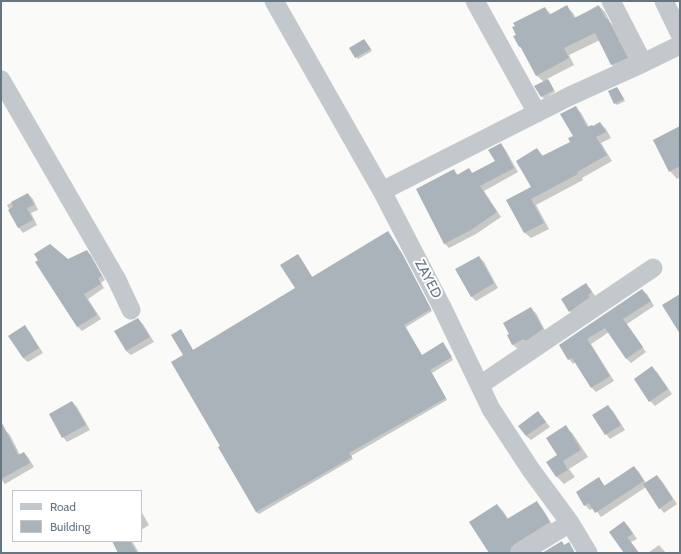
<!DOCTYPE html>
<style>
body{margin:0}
#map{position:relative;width:681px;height:554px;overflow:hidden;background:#fafaf8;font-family:Cabin,sans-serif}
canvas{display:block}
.frame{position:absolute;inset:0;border:2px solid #657683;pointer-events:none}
.legend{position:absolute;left:12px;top:490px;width:130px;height:52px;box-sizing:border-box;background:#fff;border:1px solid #c1c8cd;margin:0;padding:5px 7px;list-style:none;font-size:12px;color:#657683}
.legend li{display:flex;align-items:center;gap:8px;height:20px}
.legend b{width:20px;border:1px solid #c1c8cd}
</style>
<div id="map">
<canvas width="681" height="554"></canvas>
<div class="frame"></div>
<ul class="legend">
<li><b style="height:5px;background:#c3c8cc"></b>Road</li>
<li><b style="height:11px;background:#aab3b9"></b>Building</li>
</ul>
</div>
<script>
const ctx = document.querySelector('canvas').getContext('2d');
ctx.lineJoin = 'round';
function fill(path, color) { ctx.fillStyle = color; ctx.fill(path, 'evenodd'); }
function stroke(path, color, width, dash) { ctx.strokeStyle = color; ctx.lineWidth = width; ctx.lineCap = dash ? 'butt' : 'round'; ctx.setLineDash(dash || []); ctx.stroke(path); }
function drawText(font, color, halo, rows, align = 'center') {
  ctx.font = font + ' Cabin,sans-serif'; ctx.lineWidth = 4; ctx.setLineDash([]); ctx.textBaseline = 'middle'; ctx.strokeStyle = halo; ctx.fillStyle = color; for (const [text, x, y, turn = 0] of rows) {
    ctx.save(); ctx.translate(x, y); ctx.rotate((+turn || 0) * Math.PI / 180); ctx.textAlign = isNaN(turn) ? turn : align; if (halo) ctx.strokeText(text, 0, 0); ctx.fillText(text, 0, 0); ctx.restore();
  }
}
fill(new Path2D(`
 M598 5 605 12 610 22 614 26 634 64 618 71 612 65 600 40 569 55 574 65 547 79 550 82 555 92 544 99 542 96 544 82 536 75 523 50 519 46 545 8 552 15 567 7 573 13 576 18Z
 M364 40 372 51 358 59 356 57Z
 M617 88 619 90 625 101 617 105 615 103Z
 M576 107 581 113 589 127H593L600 123 606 129 611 138 601 143 612 161 582 178 583 180 536 205 549 229 531 238 525 233 508 200 532 187 537 149 544 157 571 142 574 136Z
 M680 132V177L677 179 670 171 654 141Z
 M501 144 505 149 518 172 484 191 501 217 476 234 449 248 445 244 417 190 454 171 458 175 468 169 473 174 496 161Z
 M28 194 33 199 38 210 31 213 37 225 23 233 19 228 7 205Z
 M87 251 91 255 105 280 101 283 104 288 88 299 101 319 82 331 78 327 37 262 39 260 68 261Z
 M300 257 313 278 404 258 432 311 406 327 422 356 445 346 453 360 432 373 447 400 351 456 353 459 259 514 256 512 220 448 222 446 184 356 183 333 193 350 296 288Z
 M479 257 484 262 498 288 476 301 471 296Z
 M586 284 590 289 596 297 574 316 570 311Z
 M642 290 647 294 654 306 627 324 646 352 631 363 626 358 609 332 591 344 614 381 596 392 592 388 576 362 573 364 569 359 560 345Z
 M531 309 536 313 547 334 518 349 513 345 508 336Z
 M138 319 143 324 154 342 131 355 126 351Z
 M24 327 29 331 43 353 28 362 23 358Z
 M652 368 657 372 672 394 655 406 650 401 635 380Z
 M72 402 77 407 90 430 67 442 63 437Z
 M608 406 613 411 625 430 610 439 606 434Z
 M538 412 550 427 531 440 526 436Z
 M566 427 573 434 588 457 569 469 575 477 564 484 557 477 548 462 558 456Z
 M6 431 10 435 20 455 24 453 28 457 34 467 5 484 1 479V434Z
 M634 467 639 472 646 483 657 476 662 481 677 504 664 513 660 508 646 487 601 517 594 508 590 510 585 505 577 492 599 478 605 486Z
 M536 502 542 508 555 529 518 553H490L497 505 503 511 509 520Z
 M141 511 149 525 141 530Z
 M624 522 629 527 637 539 631 542 639 553H625Z
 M113 541H132L139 553H120Z
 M659 545 666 553H648Z`), '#0003');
fill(new Path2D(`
 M567 5 574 18 599 6 606 19H608L628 58 611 65 595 33 564 48 569 58 536 76 520 46 519 47 513 36 516 35 512 27 515 26 513 23 545 7 549 15Z
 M364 39 371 49 355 58 349 48Z
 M548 79 554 90 541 97 534 86Z
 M617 87 624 99 614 104 608 91Z
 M576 106 587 127 592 125 593 126 600 122 606 132 596 137 607 155 577 172 578 174 531 199 544 223 524 233 506 200 531 187 516 161 537 148 542 156 570 142 568 138 573 136 560 114Z
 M680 126V166L669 172 653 140Z
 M501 143 514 168 480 186 497 212 471 230 444 244 416 189 454 169 457 175 469 168 472 173 495 161 488 150Z
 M28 193 34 205 27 208 33 220 18 228 8 210 13 207 11 202Z
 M388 231 403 255 431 309 404 325 422 355 443 342 452 357 430 370 446 398 349 453 352 457 256 512 218 447 220 446 171 362 183 355 171 335 181 329 193 350 295 288 280 265 298 254 312 277Z
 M50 244 68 259 87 250 102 276 98 278 101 284 84 294 97 315 77 327 35 262 38 260 34 254Z
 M479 256 494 283 471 297 455 269Z
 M586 283 592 292 588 295 590 297 569 312 561 299Z
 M642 289 651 301 623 319 643 347 626 359 605 328 587 339 610 376 591 388 572 358 568 360 559 345Z
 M680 294V334L662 305Z
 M531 307 543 329 526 341 524 339 512 345 507 335 509 334 503 323Z
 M138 318 150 337 126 351 114 331Z
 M25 325 39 348 23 358 8 336Z
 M652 366 668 389 649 402 634 379Z
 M72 401 86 425 62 438 49 414Z
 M608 405 621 425 605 435 592 415Z
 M538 411 546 422 526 436 518 426Z
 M1 421 18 455 24 452 30 463 1 479Z
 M566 425 581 450 563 461 568 470 556 477 546 462 557 455 546 438Z
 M634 466 644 481 595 513 589 503 584 506 576 492 599 477 604 486Z
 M657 475 673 499 659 509 643 484Z
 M537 501 550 522 515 544 511 548 510 553H489L469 522 497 504 507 519Z
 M624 521 633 534 627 537 639 553H624L609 532Z
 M112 541H130L137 553H118Z
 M562 541 564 545 569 542 575 553H542Z`), '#aab3b9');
stroke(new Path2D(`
 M274 1 382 191 442 307 491 409 531 470 570 523 588 553
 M475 1 537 113
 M611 1 643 63
 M664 1 680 34
 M1 80 117 280 131 310
 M382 191 570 96 643 63 680 45
 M480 385 653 268
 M521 553 570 523`), '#c3c8cc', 19);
drawText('14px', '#657683', '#fff', [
 ["ZAYED",428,279,62]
]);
</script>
